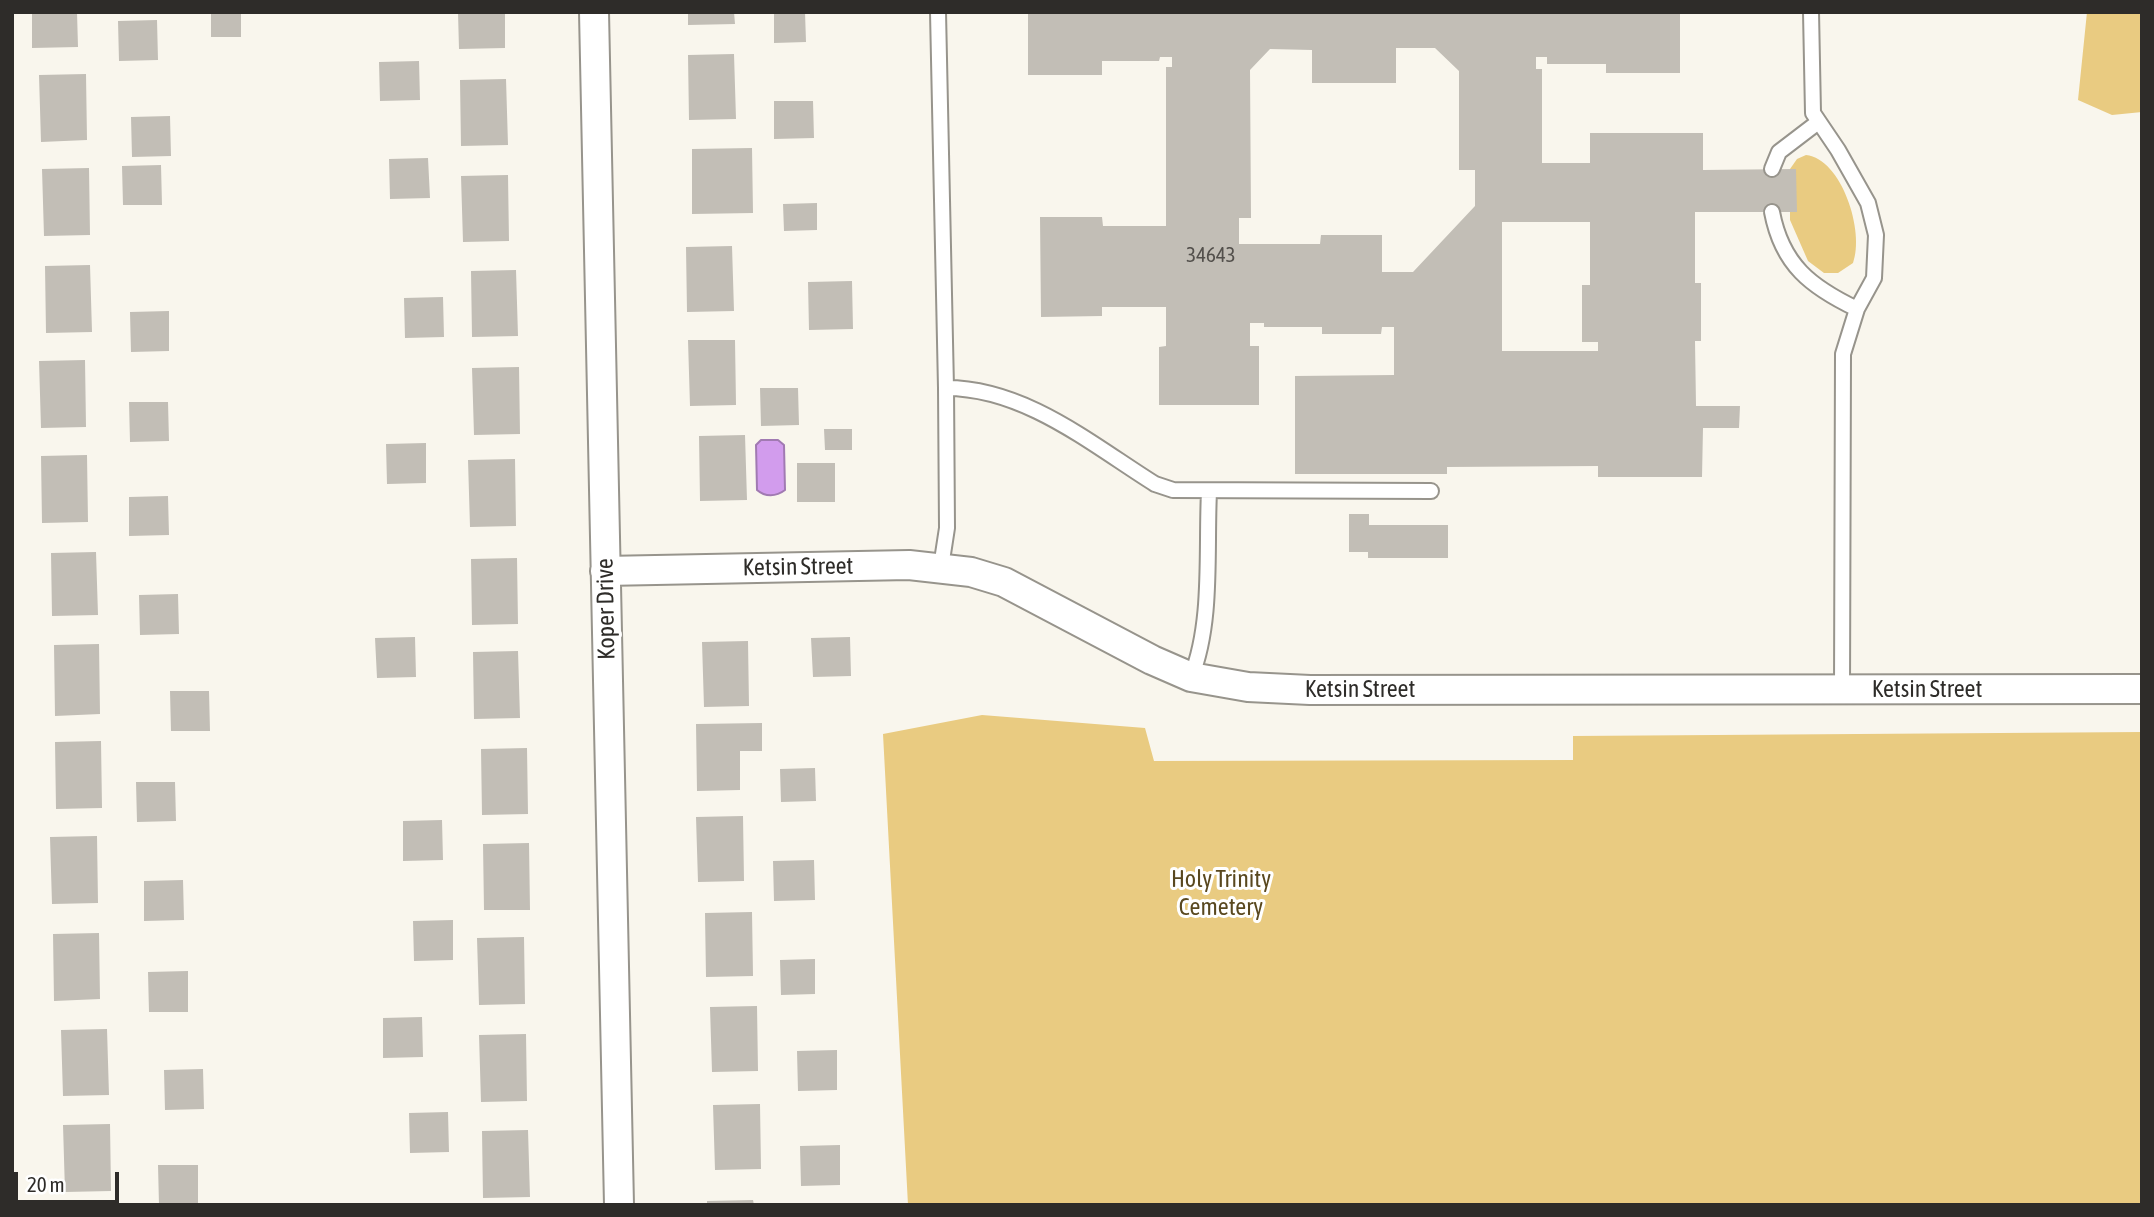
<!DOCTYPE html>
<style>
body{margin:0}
#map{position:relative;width:2154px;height:1217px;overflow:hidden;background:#f9f6ed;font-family:"Asap Condensed",sans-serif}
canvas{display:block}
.frame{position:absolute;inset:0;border:14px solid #2e2c29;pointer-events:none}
.scale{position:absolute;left:14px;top:1172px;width:105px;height:32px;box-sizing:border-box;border:4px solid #2e2c29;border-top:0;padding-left:9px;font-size:21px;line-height:24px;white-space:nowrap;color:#2e2c29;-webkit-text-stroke:5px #fff;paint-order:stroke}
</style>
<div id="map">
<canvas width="2154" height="1217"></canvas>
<div class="frame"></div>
<div class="scale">20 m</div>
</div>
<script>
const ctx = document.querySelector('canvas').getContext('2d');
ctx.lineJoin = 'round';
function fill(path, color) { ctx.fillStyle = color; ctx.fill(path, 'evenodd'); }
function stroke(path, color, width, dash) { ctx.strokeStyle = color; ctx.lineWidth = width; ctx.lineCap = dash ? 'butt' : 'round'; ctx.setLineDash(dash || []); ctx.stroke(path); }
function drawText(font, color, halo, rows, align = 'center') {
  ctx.font = font + ' "Asap Condensed",sans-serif'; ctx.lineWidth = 6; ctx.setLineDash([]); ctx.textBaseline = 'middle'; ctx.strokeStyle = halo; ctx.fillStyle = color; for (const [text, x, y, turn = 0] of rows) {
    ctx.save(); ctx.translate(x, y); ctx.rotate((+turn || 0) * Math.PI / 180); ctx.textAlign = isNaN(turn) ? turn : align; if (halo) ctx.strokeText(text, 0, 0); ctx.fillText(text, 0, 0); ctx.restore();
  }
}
fill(new Path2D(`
 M2087 12H2142V112L2112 115 2078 100Z
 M1806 155C1842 159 1865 232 1853 263L1838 273H1824L1808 261 1790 220V169L1797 159Z
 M982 715 1145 728 1154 761 1573 760V736L2142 732V1205H908L883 734Z`), '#e9cb81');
const water = new Path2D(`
 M761 440H778L784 445 785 490C776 497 765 497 757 490L756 445Z`);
fill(water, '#d29ced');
stroke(water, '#a17ab2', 2);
fill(new Path2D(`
 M32 12H77L78 47 32 48Z
 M211 12H241V37H211Z
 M458 12H505V48L459 49Z
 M688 12H734L735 24 688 25Z
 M805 12 806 42 774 43V13Z
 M1028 12H1680V73H1606V64H1547V57H1536V69H1542V163H1590V133H1703V170L1796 169 1797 212H1695V283H1701V341H1695L1696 406H1740L1739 428H1703L1702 477H1598V466L1447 467V474H1295V376L1394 375V327H1382L1381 334H1322V327H1264V323H1250V346H1259V405H1159V347L1166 346V307H1102V316L1041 317 1040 217H1102L1103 226H1166V67H1172V57H1160L1159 61H1102V75H1028ZM1396 48H1435L1459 71V170H1475V206L1413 272H1382V235H1321L1320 244H1239V218H1251L1250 70 1270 49 1312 50V83H1396ZM1502 222H1590V285H1582V342H1598V351H1502Z
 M157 20 158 60 119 61 118 21Z
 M734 54 736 119 689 120 688 55Z
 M419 61 420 100 380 101 379 62Z
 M86 74 87 140 41 142 39 75Z
 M506 79 508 145 461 146 460 80Z
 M774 101H813L814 138 774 139Z
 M170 116 171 156 132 157 131 117Z
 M752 148 753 213 692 214V149Z
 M428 158 430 198 390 199 389 159Z
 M161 165 162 205H123L122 166Z
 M89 168 90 235 44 236 42 169Z
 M508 175 509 241 463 242 461 176Z
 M817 203V230L784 231 783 204Z
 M732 246 734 311 687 312 686 247Z
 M90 265 92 332 46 333 45 266Z
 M516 270 518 336 472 337 471 271Z
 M852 281 853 329 809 330 808 282Z
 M443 297 444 337 405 338 404 298Z
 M169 311V351L131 352 130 312Z
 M688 340H735L736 405 690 406Z
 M85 360 86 427 41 428 39 361Z
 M519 367 520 434 474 435 472 368Z
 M760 388H798L799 425 761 426Z
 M129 402H168L169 441 130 442Z
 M824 429H852V450H825Z
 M745 435 747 500 700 501 699 436Z
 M426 443V483L387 484 386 444Z
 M87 455 88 522 42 523 41 456Z
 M515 459 516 526 470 527 468 460Z
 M797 463H835V502H797Z
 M168 496 169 535 129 536V497Z
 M1349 514H1369V525H1448V558H1368V552H1349Z
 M96 552 98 615 52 616 51 553Z
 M517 558 518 624 472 625 471 559Z
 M178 594 179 634 140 635 139 595Z
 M415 637 416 677 377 678 375 638Z
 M850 637 851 676 813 677 811 638Z
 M748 641 749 706 704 707 702 642Z
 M99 644 100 714 55 716 54 645Z
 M518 651 520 718 474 719 473 652Z
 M170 691H209L210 731H171Z
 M762 723V751H740V790L697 791 696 724Z
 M101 741 102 808 56 809 55 742Z
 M527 748 528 814 482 815 481 749Z
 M815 768 816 801 781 802 780 769Z
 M136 782H175L176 821 137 822Z
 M743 816 744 881 698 882 696 817Z
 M442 820 443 860 403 861V821Z
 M97 836 98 903 52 904 50 837Z
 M529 843 530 910H484L483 844Z
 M814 860 815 900 774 901 773 861Z
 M183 880 184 920 144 921V881Z
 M752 912 753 976 706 977 705 913Z
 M453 920V960L414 961 413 921Z
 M99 933 100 999 54 1001 53 934Z
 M524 937 525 1004 479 1005 477 938Z
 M815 959V994L781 995 780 960Z
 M188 971V1012H149L148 972Z
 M757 1006 758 1071 712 1072 710 1007Z
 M422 1017 423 1057 383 1058V1018Z
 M107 1029 109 1095 63 1096 61 1030Z
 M526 1034 527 1101 481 1102 479 1035Z
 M837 1050V1090L798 1091 797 1051Z
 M203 1069 204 1109 165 1110 164 1070Z
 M760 1104 761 1169 715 1170 713 1105Z
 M448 1112 449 1152 410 1153 409 1113Z
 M110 1124 111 1191 65 1192 63 1125Z
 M528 1130 530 1197 483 1198 482 1131Z
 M840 1145V1185L801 1186 800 1146Z
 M158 1165H198V1205H159Z
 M753 1200 754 1205H707V1201Z`), '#c2beb6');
const service = new Path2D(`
 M938 12 946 388 947 528 941 567
 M1811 12 1813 113 1838 150 1868 203 1876 235 1874 278 1857 309 1843 354 1842 689
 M1772 169 1779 152 1817 123
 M1772 212C1782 265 1811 287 1857 309
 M946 388C1025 388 1091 444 1155 484L1173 490 1431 491
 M1191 677C1213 623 1206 550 1209 492`);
const minor = new Path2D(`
 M594 12 619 1205
 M605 571 909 565 971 572 1004 582 1152 660 1191 677 1248 687 1310 690 2142 689`);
stroke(service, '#97948c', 18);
stroke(minor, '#97948c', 32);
stroke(service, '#fff', 14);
stroke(minor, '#fff', 28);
drawText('21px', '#53504c', null, [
 ["34643",1211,255]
]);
drawText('24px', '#2e2c29', '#fff', [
 ["Ketsin Street",798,567,-1],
 ["Koper Drive",606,609,-91],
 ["Ketsin Street",1360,689],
 ["Ketsin Street",1927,689]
]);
drawText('24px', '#59481f', '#fff', [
 ["Holy Trinity",1221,879],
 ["Cemetery",1221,907]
]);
</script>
